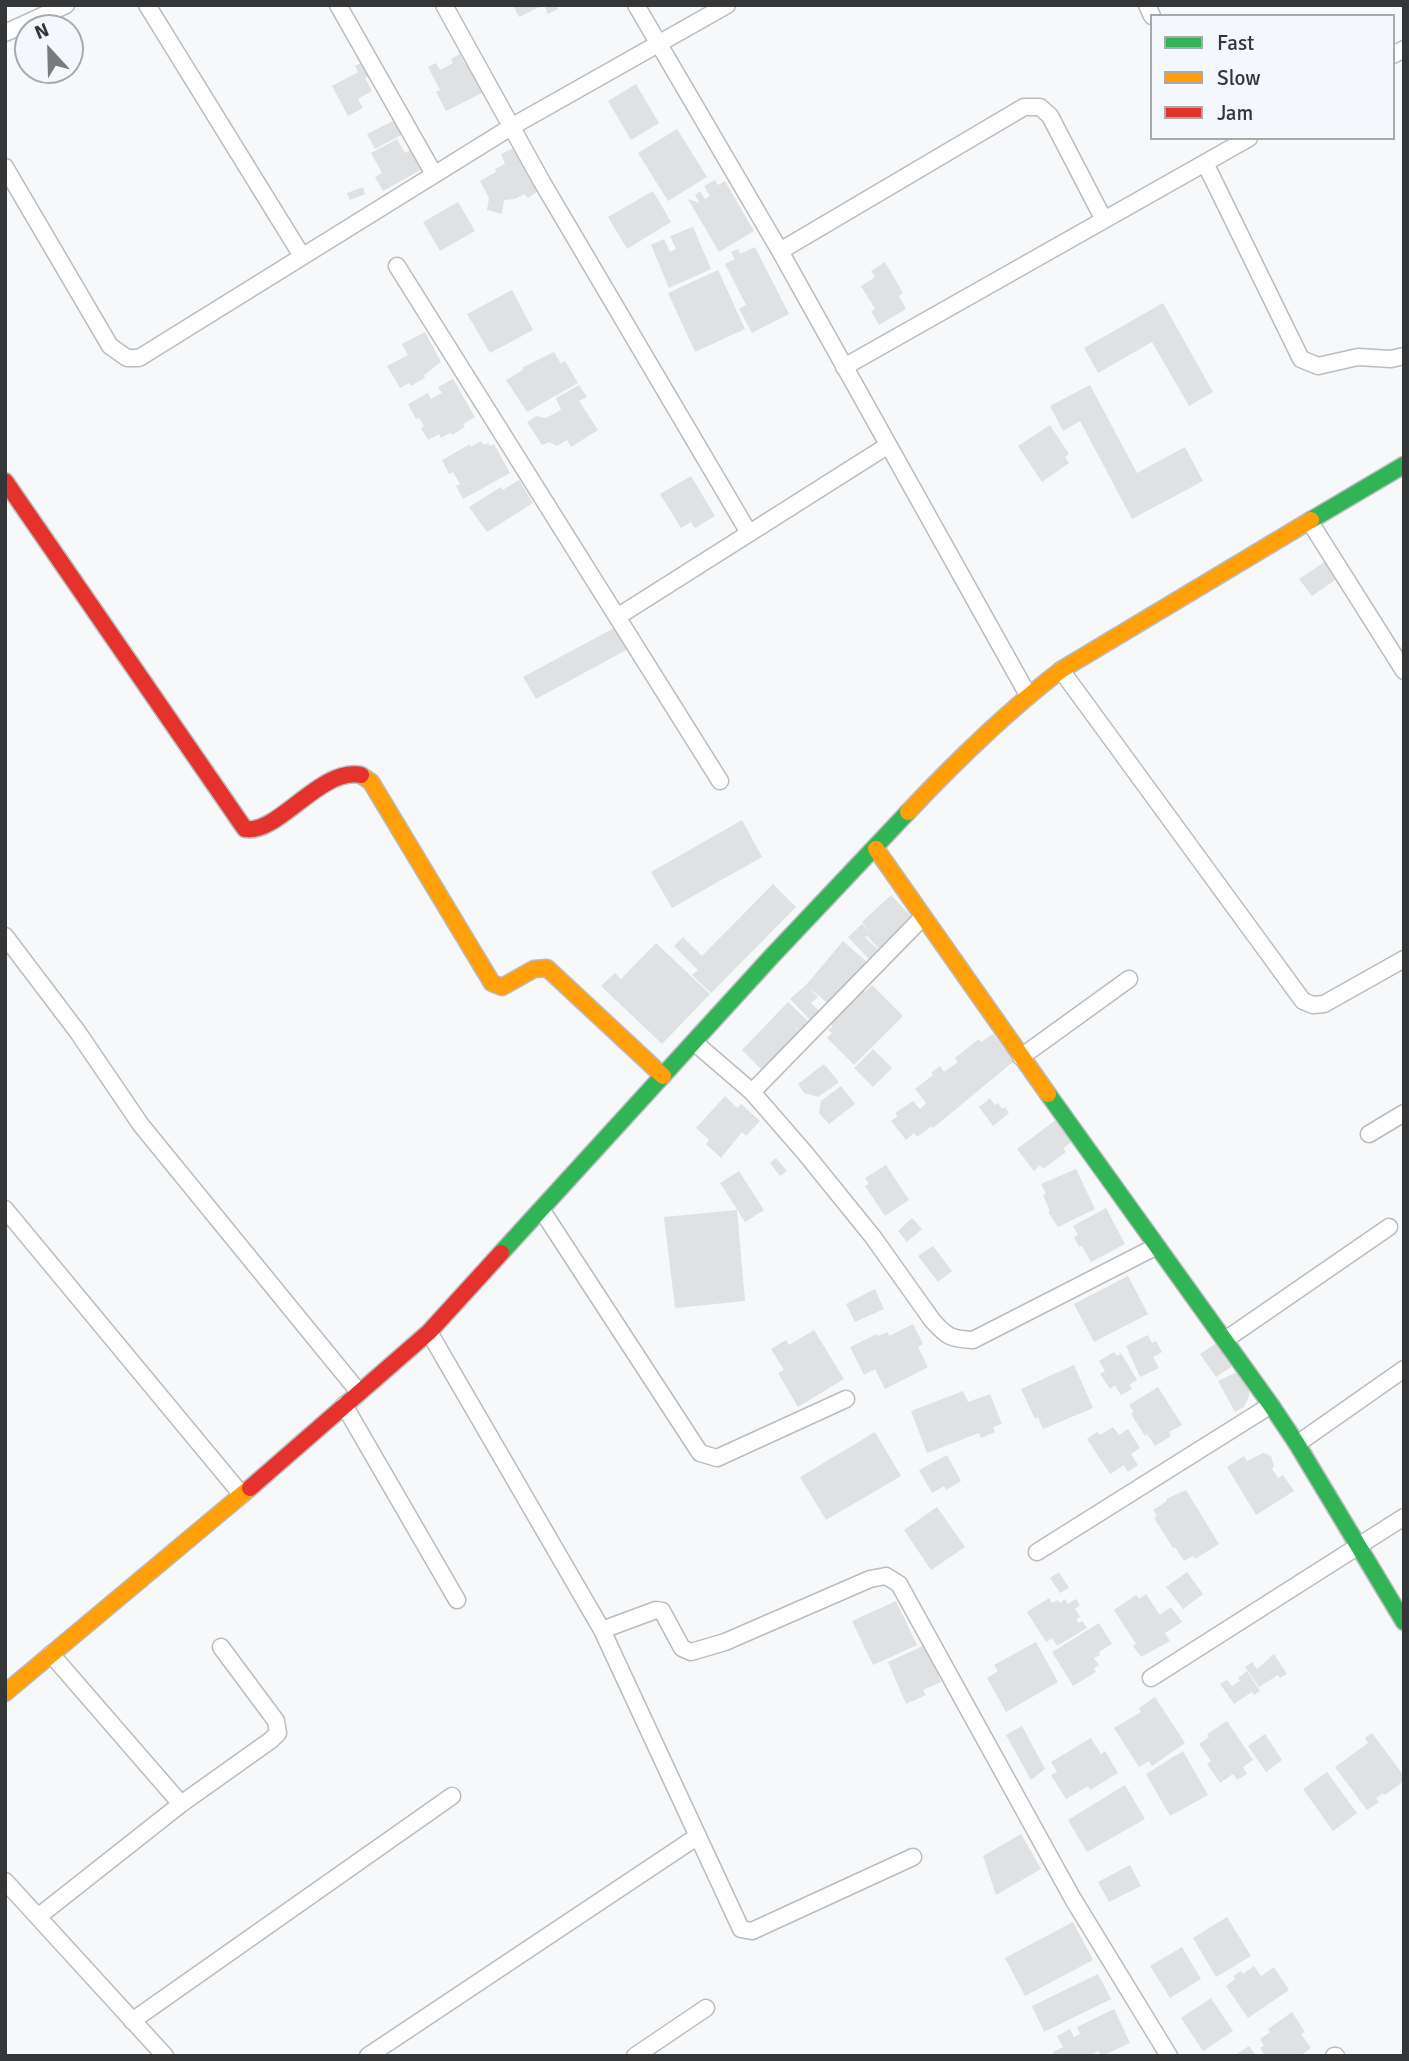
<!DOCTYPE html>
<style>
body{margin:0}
#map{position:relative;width:1409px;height:2061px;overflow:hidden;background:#f6f8fa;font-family:Signika,sans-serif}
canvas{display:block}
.frame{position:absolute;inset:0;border:7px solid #343637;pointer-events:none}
.legend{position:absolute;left:1150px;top:14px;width:245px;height:126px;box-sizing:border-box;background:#f4f8fc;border:2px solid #a7aaad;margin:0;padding:9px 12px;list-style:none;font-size:21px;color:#343637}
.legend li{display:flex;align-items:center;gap:14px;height:35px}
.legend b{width:35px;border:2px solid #a7aaad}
.north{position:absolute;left:14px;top:14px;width:70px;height:70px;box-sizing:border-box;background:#f4f8fc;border:2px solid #a7aaad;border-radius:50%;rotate:338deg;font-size:19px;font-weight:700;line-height:28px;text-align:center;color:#343637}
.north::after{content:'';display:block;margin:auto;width:24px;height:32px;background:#787a7b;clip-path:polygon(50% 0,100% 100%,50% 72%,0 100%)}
</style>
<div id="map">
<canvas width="1409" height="2061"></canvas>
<div class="frame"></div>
<ul class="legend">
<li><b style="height:9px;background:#30b455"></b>Fast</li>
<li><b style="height:9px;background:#ff9f0a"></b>Slow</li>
<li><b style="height:9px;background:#e5322d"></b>Jam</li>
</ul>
<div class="north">N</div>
</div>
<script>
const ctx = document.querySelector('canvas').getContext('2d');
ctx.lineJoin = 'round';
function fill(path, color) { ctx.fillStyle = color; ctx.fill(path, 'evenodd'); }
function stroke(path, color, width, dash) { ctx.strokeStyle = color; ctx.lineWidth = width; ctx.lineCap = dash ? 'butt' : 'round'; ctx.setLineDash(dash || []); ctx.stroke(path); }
fill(new Path2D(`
 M513 5H556L558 9 548 14 544 5 519 17Z
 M460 54 465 64 470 61 484 92 446 111 436 92 440 90 428 67 436 63 440 70 453 63 451 59Z
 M363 62 370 76 365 78 372 91 358 99 363 108 348 116 332 86 358 72 355 66Z
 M636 84 659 123 631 140 608 101Z
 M395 120 403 134 375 149 367 134Z
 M677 129 707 177 668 201 638 153Z
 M397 139 405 153 416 148 426 167 383 191 375 177 382 173 371 153Z
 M514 148 541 189 528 198 524 194 515 199 504 200 502 214 487 210 489 198 480 181 496 172 495 169 505 164 501 154Z
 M715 180 718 185 725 181 754 231 719 252 688 199 700 203 695 195 700 191 705 199 710 196 704 186Z
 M363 187 365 194 350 200 347 193Z
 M653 191 671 222 627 249 608 217Z
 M458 202 475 231 440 251 423 222Z
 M693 227 711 269 669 288 651 245 664 239 670 252 676 249 670 236Z
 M755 247 789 314 752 333 739 309 746 305 725 264 735 259 731 252 738 249 740 254Z
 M885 262 903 293 899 296 906 309 879 325 871 311 875 309 861 286 875 277 871 271Z
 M718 270 745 329 695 352 668 293Z
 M512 290 533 330 490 353 467 314Z
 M1163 303 1213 392 1189 406 1152 342 1098 373 1084 348Z
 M425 332 441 362 424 375 425 378 411 386 409 383 400 388 387 366 408 355 402 344Z
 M554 352 561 364 565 361 578 383 527 412 506 380 523 370 522 368Z
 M453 379 475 417 463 424 465 427 452 435 450 433 441 438 439 434 428 440 421 428 424 426 419 418 416 419 408 404 428 393 431 399 442 393 438 387Z
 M579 385 587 397 579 401 598 430 571 447 567 440 557 446 549 442 542 445 527 422 536 416 546 418 561 410 556 398Z
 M1090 385 1137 473 1185 447 1203 481 1132 519 1080 421 1063 431 1050 406Z
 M1050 425 1069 454 1065 457 1069 463 1042 482 1018 446Z
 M481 441 484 445 488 443 490 446 494 444 510 473 463 499 456 486 460 484 453 472 449 474 442 460 470 444 471 447Z
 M691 476 715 516 695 528 691 522 681 528 660 494Z
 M519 480 533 503 487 532 469 507 501 487 503 490Z
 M1326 561 1338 578 1312 596 1299 579Z
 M616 627 628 649 536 699 523 677Z
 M742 820 762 857 672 908 651 872Z
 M773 884 796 907 711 993 692 975 698 970 674 946 683 937 702 956Z
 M891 895 913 918 880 950 867 936 865 937 879 951 870 960 848 937 862 924 870 933 862 922Z
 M843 941 867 962 830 1005 809 988 818 997 811 1003 820 1012 811 1021 790 999 806 985Z
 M656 943 710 994 662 1044 601 986 615 973 621 979Z
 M872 985 903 1016 854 1065 827 1038 832 1033 828 1030 833 1026 829 1022 861 989 865 992Z
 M788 1002 810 1023 801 1032 794 1025 799 1032 761 1069 742 1050Z
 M993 1034 1014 1061 933 1128 932 1126 917 1137 914 1133 906 1140 891 1121 898 1116 895 1113 913 1101 920 1109 926 1103 915 1089 933 1075 931 1073 940 1066 944 1072 958 1062 955 1058 979 1039 981 1042Z
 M873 1049 892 1068 873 1087 854 1068Z
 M824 1064 839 1082 818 1097 804 1093 798 1084Z
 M841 1086 855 1104 829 1124 819 1113 821 1101Z
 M725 1096 737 1108 741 1104 760 1121 746 1136 742 1132 721 1158 706 1144 709 1140 696 1128Z
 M990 1098 995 1105 998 1103 1002 1109 1005 1107 1009 1113 993 1126 979 1107Z
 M1057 1119 1073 1141 1063 1148 1066 1152 1043 1169 1040 1165 1034 1171 1017 1149Z
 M776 1158 787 1171 780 1176 770 1163Z
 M886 1165 909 1200 885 1216 865 1186 869 1184 865 1178Z
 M1076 1169 1095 1209 1058 1227 1048 1212 1050 1211 1043 1195 1046 1194 1041 1184Z
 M739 1171 764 1210 745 1222 720 1183Z
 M1106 1208 1125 1244 1091 1262 1082 1246 1079 1247 1074 1237 1078 1235 1073 1226Z
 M737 1210 745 1301 675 1308 664 1217Z
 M912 1218 922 1229 907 1242 898 1231Z
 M933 1246 952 1271 938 1282 918 1256Z
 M1128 1276 1148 1314 1094 1342 1074 1304Z
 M875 1289 884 1309 855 1322 846 1304Z
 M913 1324 923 1344 918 1347 928 1367 885 1389 875 1369 864 1375 850 1347 877 1334 878 1336 888 1332 889 1336Z
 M814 1330 844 1379 798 1407 778 1373 784 1370 771 1349 786 1340 789 1345Z
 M1148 1335 1152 1343 1156 1341 1162 1352 1153 1357 1159 1368 1140 1377 1126 1346Z
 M1218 1342 1234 1365 1216 1377 1200 1354Z
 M1114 1352 1117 1356 1121 1353 1137 1380 1129 1385 1132 1389 1121 1395 1115 1385 1110 1389 1100 1374 1105 1371 1099 1361Z
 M1074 1365 1093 1408 1043 1429 1038 1417 1035 1419 1021 1389Z
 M1241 1370 1249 1386V1396L1244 1407 1235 1412 1218 1381Z
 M1158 1387 1182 1425 1169 1432 1171 1436 1155 1446 1147 1434 1145 1436 1131 1414 1134 1412 1129 1405Z
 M963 1391 968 1402 990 1394 1002 1424 993 1427 995 1432 981 1438 979 1433 927 1453 911 1411Z
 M1113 1427 1119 1435 1128 1429 1140 1448 1131 1454 1138 1465 1128 1472 1124 1465 1110 1474 1087 1439 1097 1432 1100 1435Z
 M875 1432 901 1476 826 1520 800 1477Z
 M1263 1453 1271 1456 1274 1466 1272 1469 1278 1478 1283 1475 1294 1491 1256 1515 1227 1467 1244 1456 1247 1461Z
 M947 1455 961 1481 946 1490 944 1486 932 1493 919 1470Z
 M1186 1490 1219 1544 1195 1559 1193 1556 1184 1561 1175 1547 1173 1548 1154 1518 1157 1516 1153 1510 1167 1501 1166 1499Z
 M937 1507 965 1547 931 1570 904 1530Z
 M1059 1572 1069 1588 1060 1593 1050 1578Z
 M1187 1572 1203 1594 1183 1609 1166 1587Z
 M1146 1594 1160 1615 1171 1607 1182 1622 1165 1633 1170 1641 1141 1657 1133 1646 1136 1644 1114 1610 1136 1595 1139 1599Z
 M1049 1598 1052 1603 1058 1600 1060 1603 1065 1599 1068 1604 1076 1599 1080 1605 1075 1609 1080 1617 1076 1619 1079 1623 1082 1621 1087 1628 1057 1646 1052 1638 1046 1642 1027 1612Z
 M896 1601 917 1645 873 1665 852 1621Z
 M1099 1623 1112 1644 1099 1652 1100 1655 1094 1658 1099 1665 1094 1668 1096 1672 1073 1686 1052 1652Z
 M1036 1642 1058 1682 1006 1712 987 1678 998 1671 994 1665Z
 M925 1645 941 1682 923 1690 926 1695 906 1704 888 1662Z
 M1274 1654 1287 1674 1280 1678 1278 1675 1259 1687 1245 1667 1252 1662 1257 1669Z
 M1247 1671 1260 1691 1254 1695 1252 1692 1234 1704 1220 1684 1227 1680 1232 1686 1240 1681 1238 1678Z
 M1155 1697 1185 1743 1152 1766 1149 1761 1139 1767 1114 1728 1141 1712 1139 1708Z
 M1227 1721 1253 1760 1243 1767 1247 1774 1237 1780 1233 1774 1220 1783 1207 1764 1211 1761 1199 1744 1209 1737 1207 1734Z
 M1022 1726 1045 1769 1031 1780 1006 1735Z
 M1372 1733 1404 1776V1781L1385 1795 1383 1793 1376 1798 1379 1802 1367 1810 1335 1767 1368 1743 1365 1738Z
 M1265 1734 1282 1760 1266 1772 1248 1746Z
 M1091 1738 1101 1754 1105 1751 1118 1773 1090 1790 1088 1786 1066 1799 1051 1775 1057 1772 1051 1762Z
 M1183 1751 1208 1795 1170 1816 1146 1774Z
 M1327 1772 1357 1813 1333 1831 1303 1789Z
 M1125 1785 1145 1819 1087 1852 1068 1820Z
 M1021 1834 1041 1869 996 1895 983 1856Z
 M1130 1865 1141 1886 1109 1902 1098 1882Z
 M1227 1917 1251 1956 1216 1977 1193 1938Z
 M1073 1922 1093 1960 1025 1996 1005 1958Z
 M1182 1947 1201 1979 1170 1998 1150 1966Z
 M1254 1966 1261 1976 1274 1967 1289 1990 1248 2018 1226 1986 1235 1979 1233 1976 1241 1971 1243 1974Z
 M1098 1974 1111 1999 1044 2032 1032 2006Z
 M1211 1998 1233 2031 1203 2051 1181 2018Z
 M1114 2009 1130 2043 1102 2056 1098 2051 1088 2056H1055L1053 2052 1063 2047 1057 2036 1070 2029 1074 2037 1080 2034 1077 2027Z
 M1292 2012 1305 2032 1301 2034 1311 2048 1300 2056H1265L1260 2048 1264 2046 1260 2039 1270 2032 1268 2029Z
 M1249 2046 1256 2056H1234Z`), '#e0e1e2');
const street = new Path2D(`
 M147 5 302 256
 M338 5 434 174
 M444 5 542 182 749 533
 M636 5 780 251 1028 695
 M1147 5 1152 16
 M5 33 66 5
 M1393 55 1404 49
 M1205 163 1301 359 1318 366 1358 357 1391 359 1404 356
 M5 167 110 346 127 358H139L511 127 727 5
 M780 251 1024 107H1040L1050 116 1104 220
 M397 266 720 781
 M844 367 1249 138
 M1310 522 1404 671
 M617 617 887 446
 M1061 670 1303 1001 1313 1005 1324 1004 1404 959
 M5 936 77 1031 141 1125 358 1391
 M694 1042 752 1092 805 1153 873 1237 932 1320C947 1337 951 1339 973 1340L1157 1246
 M1021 1057 1129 979
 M752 1092 923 917
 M1369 1134 1404 1113
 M5 1209 242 1495
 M541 1209 700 1453 717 1458 846 1399
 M429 1332 602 1630 741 1929 752 1931 913 1857
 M1225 1340 1389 1227
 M344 1405 457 1600
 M1297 1444 1404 1369
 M1037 1552 1271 1405
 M602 1630 656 1610 662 1611 682 1648 691 1652 725 1642 870 1579 886 1576 899 1584 1073 1899 1169 2056
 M51 1654 181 1804
 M1151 1678 1404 1517
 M5 1881 165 2056
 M39 1916 181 1804 271 1740 278 1733 276 1721 221 1647
 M132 2021 452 1796
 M368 2056 698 1836
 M635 2056 706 2008
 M1334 2056H1336`);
const fast = new Path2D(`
 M1311 520 1404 465
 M1048 1094 1271 1405 1297 1444 1404 1622
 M501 1253 772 956 908 812`);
const slow = new Path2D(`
 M361 775 371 782 492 983 502 987 534 969 547 968 663 1076
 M908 812C956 761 1005 713 1061 670L1311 520
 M876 849 1048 1094
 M5 1693 250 1488`);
const jam = new Path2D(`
 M5 481 245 829C278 835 320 767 361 775
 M250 1488 429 1332 501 1253`);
stroke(street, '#babcbe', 19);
stroke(fast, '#babcbe', 19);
stroke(slow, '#babcbe', 19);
stroke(jam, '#babcbe', 19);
stroke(street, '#fefefe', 16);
stroke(fast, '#30b455', 16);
stroke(slow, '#ff9f0a', 16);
stroke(jam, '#e5322d', 16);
</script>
